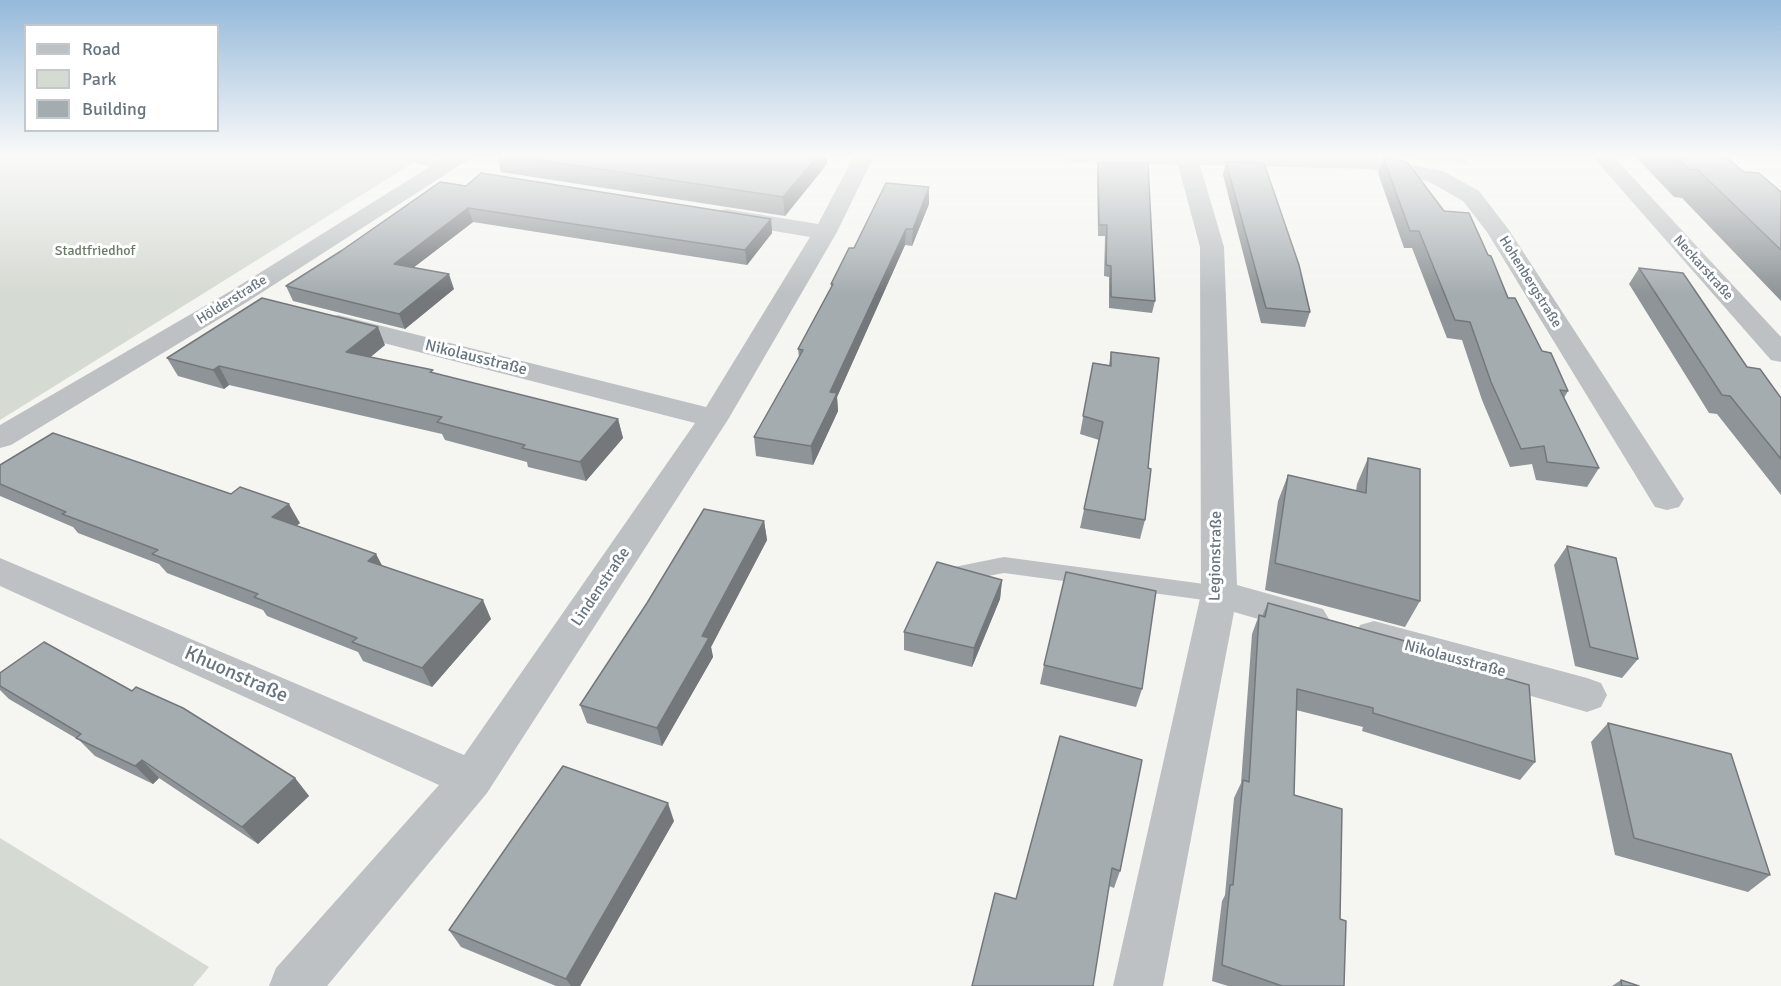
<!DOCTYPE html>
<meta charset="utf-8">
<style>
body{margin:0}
#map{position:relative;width:1781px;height:986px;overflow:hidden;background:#f5f5f2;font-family:Signika,sans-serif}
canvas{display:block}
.legend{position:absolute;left:24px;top:24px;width:195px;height:108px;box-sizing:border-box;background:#fff;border:2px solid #c3c8cc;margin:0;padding:8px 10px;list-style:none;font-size:18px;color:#68757f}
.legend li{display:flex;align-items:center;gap:12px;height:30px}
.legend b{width:30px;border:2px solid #c3c8cc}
</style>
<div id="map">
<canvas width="1781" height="986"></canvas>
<ul class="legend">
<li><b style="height:8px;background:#bdc1c3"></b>Road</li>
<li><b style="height:16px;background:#d5dad2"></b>Park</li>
<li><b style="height:16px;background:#a5acb0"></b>Building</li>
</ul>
</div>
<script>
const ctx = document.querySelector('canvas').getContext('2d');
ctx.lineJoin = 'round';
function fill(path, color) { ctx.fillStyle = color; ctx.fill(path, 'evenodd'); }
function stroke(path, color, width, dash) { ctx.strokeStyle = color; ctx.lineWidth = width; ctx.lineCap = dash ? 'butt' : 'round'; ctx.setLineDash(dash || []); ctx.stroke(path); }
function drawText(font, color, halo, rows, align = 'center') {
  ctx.font = font + ' Signika,sans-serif'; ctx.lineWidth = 6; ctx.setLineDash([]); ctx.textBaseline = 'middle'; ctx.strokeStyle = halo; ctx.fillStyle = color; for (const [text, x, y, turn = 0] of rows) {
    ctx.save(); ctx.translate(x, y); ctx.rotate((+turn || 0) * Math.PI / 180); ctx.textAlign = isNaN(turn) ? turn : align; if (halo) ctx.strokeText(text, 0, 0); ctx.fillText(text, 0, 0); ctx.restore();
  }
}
fill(new Path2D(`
 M0 156H409L421 158 0 420Z
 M1382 156H1461L1470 165Z
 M0 838 209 967 193 986H0Z`), '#d5dad2');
fill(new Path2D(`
 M391 156H416L449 162 451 165 445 169 397 160Z
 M1004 557 1219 586 1227 588 1230 594 1227 600 1219 602 1004 573 962 581 954 579 951 573 954 567Z`), '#bdc1c3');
fill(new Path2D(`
 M447 156H471L468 160 247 302 11 445 0 448V425L229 292Z
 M854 156H874L837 232 729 418 487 793 327 986H269L276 968 439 785 0 586V558L464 755 695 423 329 329 325 323 329 317 338 315 706 407 810 237 726 223 718 221 715 216 718 211 726 209 818 224Z
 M1064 156 1369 157 1443 171 1479 191 1509 230 1684 499 1679 507 1667 510 1655 507 1487 232 1463 201 1428 181 1369 169 1200 165 1224 247 1237 585 1323 609 1329 619 1323 629 1310 634 1234 612 1163 986H1113L1201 594 1200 247 1178 165 1074 162 1067 160Z
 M1592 156H1613L1781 337V362L1771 360Z
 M1374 621 1587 678 1601 683 1607 695 1601 707 1587 712 1360 647 1355 636 1360 625Z`), '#bdc1c3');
fill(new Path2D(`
 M497 156H827V164L785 216 501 172Z
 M1635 156H1725L1744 172 1781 192V301L1682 198 1674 197Z
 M1383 157 1444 211 1488 255 1508 298 1568 391 1564 398 1599 468 1587 487 1536 480 1532 464 1510 467 1482 400 1462 340 1447 338 1412 248H1404L1378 173Z
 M1226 162 1310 312 1305 327 1261 323 1223 175Z
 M1098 163 1155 301 1152 313 1109 308V277L1104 276 1105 236H1098L1097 173Z
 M466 186 771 219 772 233 747 265 473 222 414 267 454 289 405 329 293 301 286 286Z
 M929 204 912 246 905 245 837 397 838 411 813 465 756 456 754 437 799 357 798 349 831 288V284L854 248Z
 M1639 268 1781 398V495L1717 414 1709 413 1629 284Z
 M385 345 370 357 618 419 623 438 586 481 528 467 527 462 445 440 442 434 229 385 224 389 178 376 167 358Z
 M1111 352 1148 468 1145 520 1140 539 1080 528 1099 440 1080 434 1093 363 1109 365Z
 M1368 458 1420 601 1405 627 1265 590 1278 501 1288 475 1356 491 1357 484Z
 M0 465 300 523 296 526 376 554 382 566 491 619 432 687 363 661 358 652 267 616 263 610 167 573 159 564 78 533 73 527 0 496Z
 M764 521 767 540 711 647 713 657 662 746 587 723 580 705Z
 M1567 546 1638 659 1622 678 1575 666 1554 565Z
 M1002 580 1000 599 972 667 904 650V632Z
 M1268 603 1416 653 1535 762 1520 780 1362 731 1363 727 1296 710 1294 795 1340 919 1344 986H1228L1212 981 1222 901 1225 895 1234 798 1241 783 1252 634 1259 615 1262 616Z
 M1044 665 1142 689 1136 707 1040 684Z
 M0 673 132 691 295 778 309 796 258 844 159 778 153 784 95 756 79 740 9 699 0 690Z
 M1608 723 1770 875 1748 892 1615 855 1591 742Z
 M1060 736 1120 871 1114 888 1109 886 1016 899Z
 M674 821 580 986H556L461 947 449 930Z
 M1621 980 1639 986H1612Z`), '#8e9497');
fill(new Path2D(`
 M818 156H827V164L785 216 783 197Z
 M929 187V204L912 246 913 229Z
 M468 208 473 222 400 278 394 264Z
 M771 219 772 233 747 265 745 250Z
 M906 229 905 245 837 397 838 411 813 465 811 446 830 392Z
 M449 274 454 289 405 329 399 314Z
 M378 327 385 345 354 371 346 352Z
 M219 366 229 385 224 389 213 370Z
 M618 419 623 438 586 481 580 462Z
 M289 504 300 523 284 536 272 517Z
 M764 521 767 540 711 647 713 657 662 746 657 728 702 636Z
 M376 554 386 573 368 561Z
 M1002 580 1000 599 972 667 974 648Z
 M483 600 491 619 432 687 422 668Z
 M142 760 159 778 153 784 135 766Z
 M295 778 309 796 258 844 242 827Z
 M668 803 674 821 580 986H571L566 979Z`), '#74787b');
const building = new Path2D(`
 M513 156H818L783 197Z
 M1676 156H1725L1744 172 1759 173 1781 192V250L1698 170H1690Z
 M1383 157 1407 162 1444 211 1469 213 1488 255 1491 256 1508 298H1515L1542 351 1551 353 1568 391 1560 390 1599 468 1547 462 1544 446 1521 449 1491 382 1470 322 1455 320 1419 231H1410Z
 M1226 162 1264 163 1299 265 1310 312 1266 308Z
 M1098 163H1148L1155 301 1111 297V266L1106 265 1107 225H1099Z
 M481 173 771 219 745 250 468 208 394 264 449 274 399 314 286 286 341 251 440 182 466 186Z
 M886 183 929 187 913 229H906L830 392 837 393 811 446 754 437 803 350 798 349 833 284H831L849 248H854Z
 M1639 268 1683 273 1747 367 1760 369 1781 398V459L1730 396 1722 395Z
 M262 298 378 327 346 352 433 370 430 372 618 419 580 462 522 448 525 445 437 422 442 417 219 366 213 370 167 358Z
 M1111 352 1159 358 1148 468 1151 469 1145 520 1084 509 1103 422 1083 416 1093 363 1111 366Z
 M53 433 231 494 240 487 289 504 272 517 376 554 368 561 483 600 422 668 352 642 357 638 254 597 258 594 152 554 158 550 62 514 66 512 0 484V465Z
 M1368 458 1420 469V601L1275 563 1288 475 1366 493Z
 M704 509 764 521 702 636 709 638 657 728 580 705 647 603Z
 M1567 546 1616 558 1638 659 1590 647Z
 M937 562 1002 580 974 648 904 632Z
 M1066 572 1156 591 1142 689 1044 665Z
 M1268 603 1416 644V653L1529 685 1535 762 1373 713V708L1297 689 1294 795 1342 809 1340 919 1346 921 1344 986H1282L1222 965 1230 885H1233L1243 780 1249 782 1259 615 1265 617Z
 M44 642 132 691 136 687 183 708 295 778 242 827 142 760 135 766 76 738 81 734 0 686V673Z
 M1608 723 1731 754 1770 875 1634 838Z
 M1060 736 1142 760 1120 871 1112 868 1093 986H972L995 893 1016 899Z
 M563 766 668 803 566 979 449 930Z
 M1621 980 1639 986H1622Z`);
fill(building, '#a5acb0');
stroke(building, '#74787b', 1.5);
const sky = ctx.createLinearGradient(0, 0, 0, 294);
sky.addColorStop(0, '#95b9da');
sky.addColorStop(0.53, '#fafaf9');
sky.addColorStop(1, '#fafaf900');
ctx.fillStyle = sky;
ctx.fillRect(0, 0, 1781, 294);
drawText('14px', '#6a7866', '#fff', [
 ["Stadtfriedhof",95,251]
]);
drawText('14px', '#68757f', '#fff', [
 ["Neckarstraße",1703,268,48],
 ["Hohenbergstraße",1530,282,58],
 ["Hölderstraße",232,300,-32]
]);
drawText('16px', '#68757f', '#fff', [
 ["Nikolausstraße",476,358,14],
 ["Legionstraße",1216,556,-89],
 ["Lindenstraße",601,587,-56],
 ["Nikolausstraße",1455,659,15]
]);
drawText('20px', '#68757f', '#fff', [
 ["Khuonstraße",236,675,24]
]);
</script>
